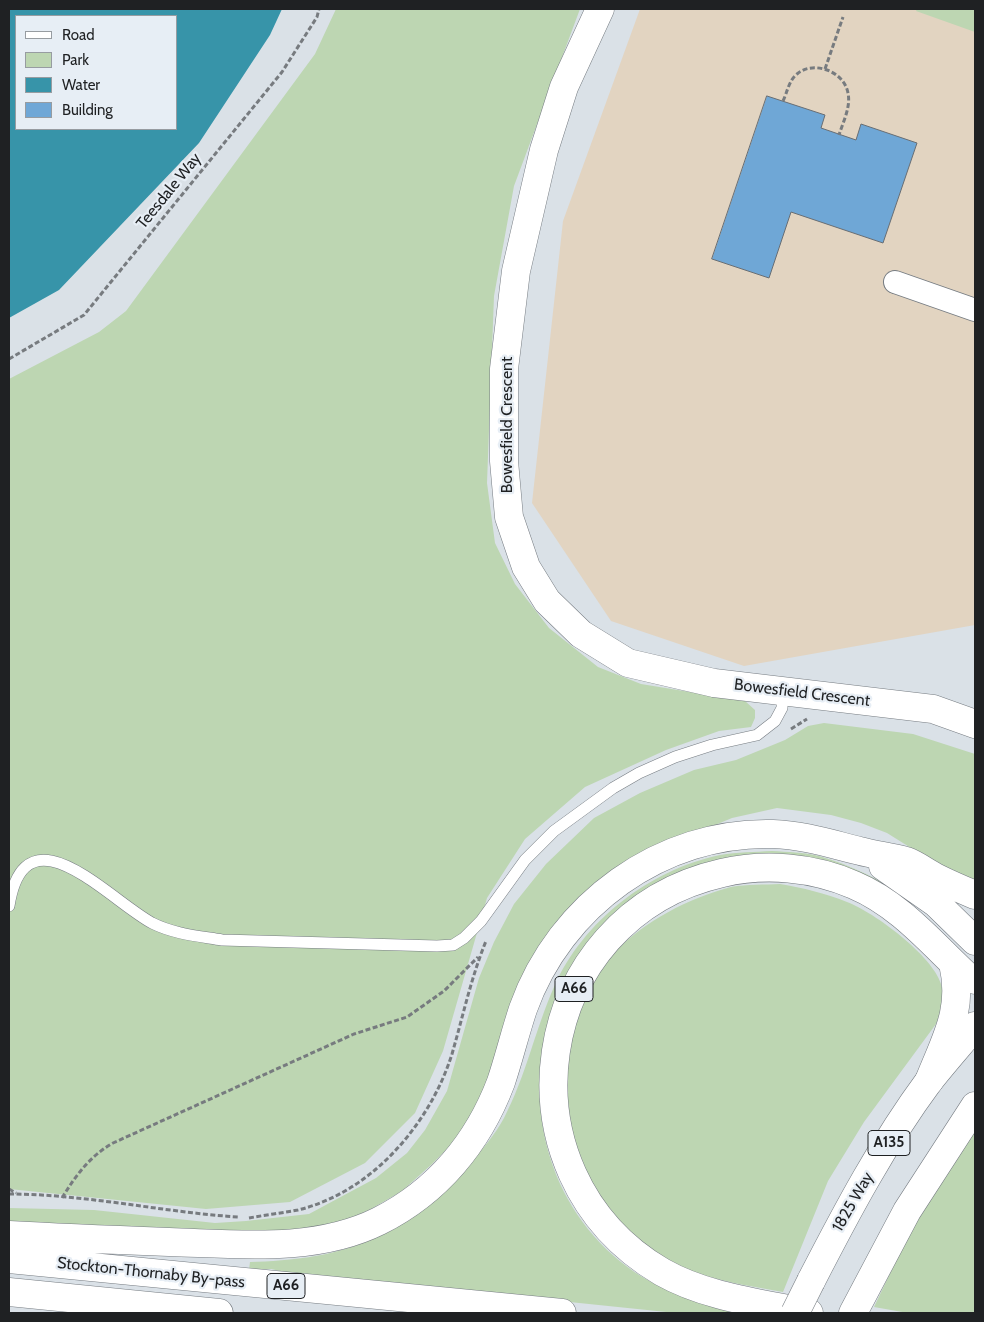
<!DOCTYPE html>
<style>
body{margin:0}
#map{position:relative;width:984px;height:1322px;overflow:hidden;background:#dae1e7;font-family:Cabin,sans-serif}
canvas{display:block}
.frame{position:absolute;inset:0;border:10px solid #1f2123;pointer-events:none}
.legend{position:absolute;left:15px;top:15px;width:162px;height:115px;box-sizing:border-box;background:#e7eef5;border:1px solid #979ca1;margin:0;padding:6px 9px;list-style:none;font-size:15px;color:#1f2123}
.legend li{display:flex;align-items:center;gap:10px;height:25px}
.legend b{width:25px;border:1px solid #979ca1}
</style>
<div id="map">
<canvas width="984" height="1322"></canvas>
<div class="frame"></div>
<ul class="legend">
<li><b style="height:6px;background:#fff"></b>Road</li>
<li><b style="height:14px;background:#bdd6b2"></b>Park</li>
<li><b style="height:14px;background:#3794a9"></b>Water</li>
<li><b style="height:14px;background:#6fa7d6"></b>Building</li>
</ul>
</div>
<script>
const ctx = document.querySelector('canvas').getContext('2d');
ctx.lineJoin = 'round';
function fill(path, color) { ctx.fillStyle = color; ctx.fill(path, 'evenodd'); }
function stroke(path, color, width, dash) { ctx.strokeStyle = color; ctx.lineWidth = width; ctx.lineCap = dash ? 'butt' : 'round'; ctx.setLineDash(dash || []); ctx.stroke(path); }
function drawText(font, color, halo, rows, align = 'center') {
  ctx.font = font + ' Cabin,sans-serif'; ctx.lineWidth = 4.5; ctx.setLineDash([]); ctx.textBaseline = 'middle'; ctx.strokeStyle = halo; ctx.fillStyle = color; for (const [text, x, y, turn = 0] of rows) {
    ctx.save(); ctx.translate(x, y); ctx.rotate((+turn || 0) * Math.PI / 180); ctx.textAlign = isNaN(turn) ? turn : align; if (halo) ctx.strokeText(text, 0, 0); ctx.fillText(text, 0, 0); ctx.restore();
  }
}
fill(new Path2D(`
 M640 9H975V625L744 666 611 621 532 503 563 221Z`), '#e2d4c1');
fill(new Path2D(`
 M336 9H580L514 186 494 296 487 483 495 543 515 584 549 628 598 667 641 684 745 701 755 710V718L751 727 719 731 666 750 585 787 525 839 487 898 443 1051 415 1113 365 1163 290 1202 206 1209 9 1189V379L99 332 126 311 315 54Z
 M917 9H975V32L916 11Z
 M824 723 913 734 975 754V888L887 833 861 823 831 815 777 808 732 818 703 830 606 878 478 1108 449 1147 431 1165 402 1191 371 1209 340 1223 291 1233 9 1226V1208L94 1210 215 1223 246 1221 309 1214 376 1178 407 1153 425 1130 447 1091 479 978 494 942 514 904 546 864 594 818 640 793 694 770 736 760 785 740 808 726Z
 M772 851C787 852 804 852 819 856 851 865 880 880 908 897L904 906 736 859C700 881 665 903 629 925 615 933 596 941 584 952 580 956 577 963 574 968 560 993 551 1013 545 1041 524 1139 568 1241 659 1286 687 1300 715 1306 745 1313H676L289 1273 271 1269 249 1270 250 1262C289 1261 343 1256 378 1235 396 1224 413 1209 429 1196 460 1173 485 1152 504 1118 526 1076 535 1030 554 987 583 921 649 870 720 855 737 852 755 852 772 851Z
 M780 884C803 888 825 893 847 902 874 912 933 956 941 984 946 998 941 1012 936 1024L864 1122 828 1181 783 1292C739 1284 692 1278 655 1252 624 1230 596 1201 581 1167 553 1101 565 1007 614 953 644 921 689 898 731 887 747 884 765 885 780 884Z
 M975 1126V1313H908L874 1307 933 1183Z`), '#bdd6b2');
fill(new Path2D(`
 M9 9H282L270 35 199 143 59 290 9 318ZM16 16H176V129H16Z`), '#3794a9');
const building = new Path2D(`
 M767 96 825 115 821 128 856 140 861 124 917 143 883 243 791 212 769 278 712 259Z`);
fill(building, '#6fa7d6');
stroke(building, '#686e74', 1);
const lane = new Path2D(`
 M9 906C25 805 108 899 152 923 174 934 198 936 222 940L437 946 453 945 464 938 481 921 525 860 554 831 613 788 639 773 675 757 712 745 757 735 775 721 782 708 783 691`);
const street = new Path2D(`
 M895 282 975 310`);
const secondary = new Path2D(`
 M600 9 564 87 544 150 516 271 504 369V461L509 517 526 567 547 601 581 634 628 663 714 683 933 709 975 724`);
const primary = new Path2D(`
 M811 1281C846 1213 883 1143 929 1081 944 1062 960 1044 975 1026
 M853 1313 907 1211 975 1106`);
const highway = new Path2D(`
 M883 866 936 903 975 941
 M929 1081C946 1038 964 1010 953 963
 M9 1235C62 1238 115 1240 169 1242 238 1244 315 1253 379 1221 437 1192 478 1143 501 1082 509 1058 515 1033 523 1009 560 905 661 831 773 834 803 835 831 844 860 851 875 855 891 857 906 861 917 865 927 873 937 878 949 884 963 890 975 895
 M9 1259 562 1313
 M9 1292 219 1313
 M809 1313C760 1303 706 1297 662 1272 492 1172 529 917 722 873 765 863 813 867 854 885 901 905 932 944 969 978L975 980`);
stroke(lane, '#767c82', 12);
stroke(street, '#767c82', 24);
stroke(secondary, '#767c82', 29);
stroke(primary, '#767c82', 29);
stroke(highway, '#767c82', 29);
stroke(new Path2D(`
 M825 69 843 17
 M783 101C787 93 789 80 797 74 813 60 844 71 848 93 851 107 843 122 839 135
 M9 359 84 315 282 72 317 17 319 9
 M791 729 807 719
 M9 1189 16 1193
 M9 1194C85 1194 161 1212 238 1217
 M62 1198C76 1175 90 1156 113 1143L354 1034 407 1017 444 991 478 957
 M249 1218C265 1215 282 1213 298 1210 372 1192 430 1124 452 1054 463 1016 471 978 486 941`), '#777b7f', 3, [5, 2.5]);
stroke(lane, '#fff', 11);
stroke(street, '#fff', 22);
stroke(secondary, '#fff', 28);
stroke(primary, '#fff', 28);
stroke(highway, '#fff', 28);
const primaryBridge = new Path2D(`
 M795 1313 811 1281`);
stroke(primaryBridge, '#767c82', 29, []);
stroke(primaryBridge, '#fff', 28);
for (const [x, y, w] of [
 [574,989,38],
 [889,1143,42],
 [286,1286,38]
]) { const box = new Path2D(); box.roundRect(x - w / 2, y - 12.5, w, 25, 4); ctx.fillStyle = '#e7eef5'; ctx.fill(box); stroke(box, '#1f2123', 1); }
drawText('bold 15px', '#1f2123', null, [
 ["A66",574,989],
 ["A135",889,1143],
 ["A66",286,1286]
]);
drawText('16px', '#1f2123', '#e7eef5', [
 ["Teesdale Way",169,191,-51],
 ["Bowesfield Crescent",507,425,-90],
 ["Bowesfield Crescent",802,693,7],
 ["1825 Way",853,1202,-60],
 ["Stockton-Thornaby By-pass",151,1273,6]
]);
</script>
